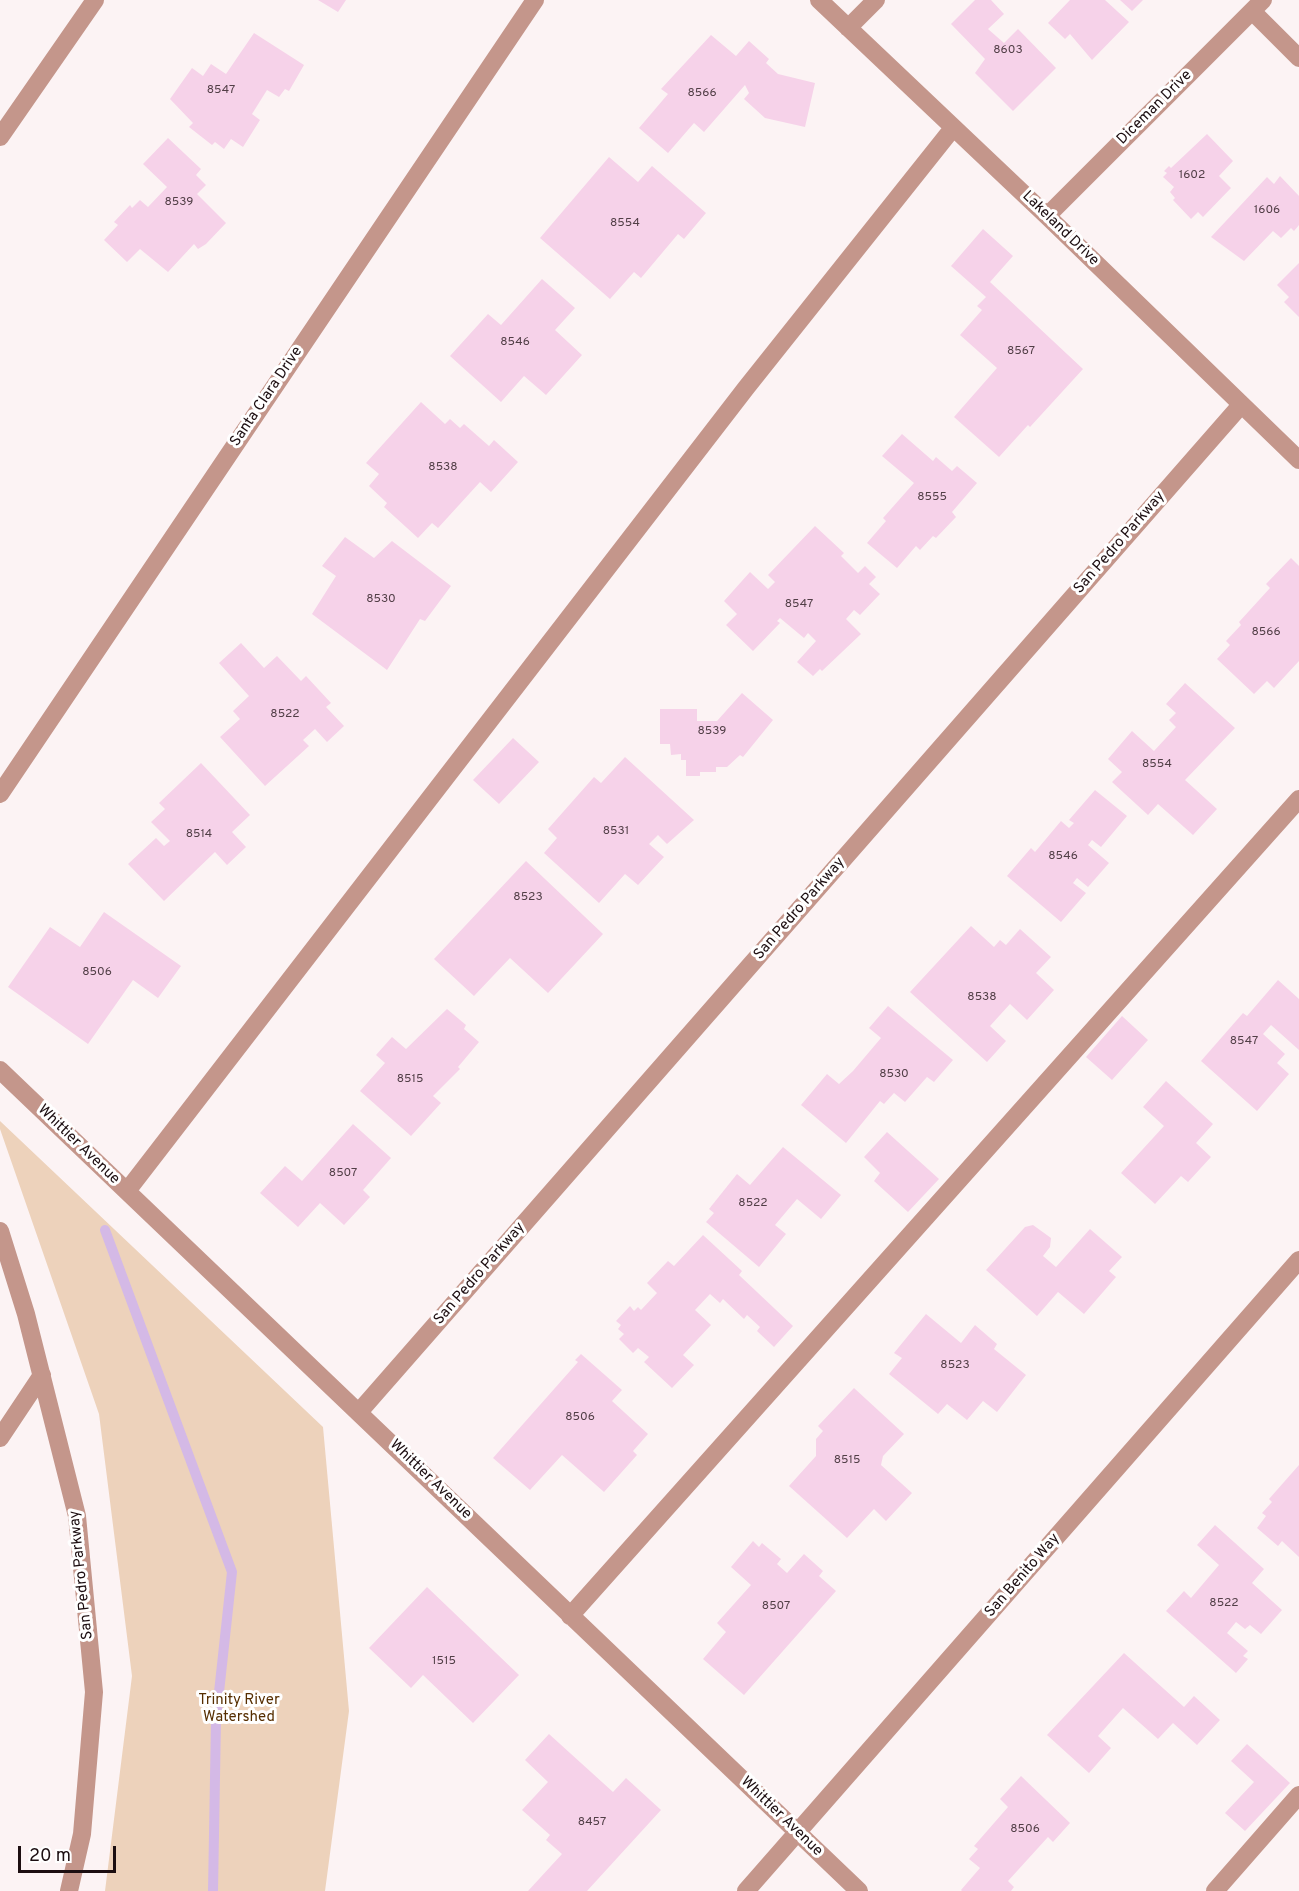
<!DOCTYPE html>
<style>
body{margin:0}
#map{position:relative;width:1299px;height:1891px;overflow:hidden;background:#fcf3f4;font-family:Overpass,sans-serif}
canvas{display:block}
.scale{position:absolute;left:18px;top:1846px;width:98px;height:27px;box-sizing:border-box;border:3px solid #1c0e11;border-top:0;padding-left:8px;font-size:18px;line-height:21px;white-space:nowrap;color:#1c0e11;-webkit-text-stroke:4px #fff;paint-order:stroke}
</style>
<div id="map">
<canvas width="1299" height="1891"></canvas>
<div class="scale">20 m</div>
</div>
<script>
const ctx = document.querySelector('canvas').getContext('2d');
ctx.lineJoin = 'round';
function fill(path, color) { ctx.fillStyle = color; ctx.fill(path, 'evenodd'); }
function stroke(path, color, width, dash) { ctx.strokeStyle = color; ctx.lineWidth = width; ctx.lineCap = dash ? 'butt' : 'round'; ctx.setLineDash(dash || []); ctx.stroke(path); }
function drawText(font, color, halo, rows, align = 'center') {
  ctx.font = font + ' Overpass,sans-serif'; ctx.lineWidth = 6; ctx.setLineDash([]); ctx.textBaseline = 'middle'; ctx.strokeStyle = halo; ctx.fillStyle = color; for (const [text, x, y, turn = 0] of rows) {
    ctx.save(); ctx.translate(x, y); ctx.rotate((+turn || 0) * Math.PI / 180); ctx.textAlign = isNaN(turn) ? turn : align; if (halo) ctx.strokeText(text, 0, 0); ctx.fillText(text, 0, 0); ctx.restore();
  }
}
fill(new Path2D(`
 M0 1121 323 1427 349 1711 325 1891H105L132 1676 99 1414 0 1129Z`), '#edd2bb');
stroke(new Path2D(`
 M105 1230 232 1572 216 1720 213 1891`), '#d4b9e6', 10);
fill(new Path2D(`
 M318 0H346L338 12Z
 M975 0H991L1004 14 988 29 1004 43 1018 29 1056 68 1013 111 975 73 985 59 951 24Z
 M1070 0H1105L1129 22 1092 60 1070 34 1065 39 1048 23Z
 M1120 0H1143L1132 11Z
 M254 33 304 65 289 91 285 89 279 97 267 90 252 114 260 120 243 147 231 139 224 149 215 142 212 145 189 127 193 123 170 99 192 68 203 76 211 64 226 74Z
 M711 35 736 56 749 41 769 59 766 63 778 74 815 83 805 127 765 118 744 99 749 93 745 85 704 132 694 123 668 153 639 128 668 94 661 89Z
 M1207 134 1233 161 1219 176 1231 188 1203 217 1198 212 1191 219 1173 200 1175 198 1170 192 1174 187 1163 177 1167 173 1164 171 1169 166 1171 168Z
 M168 138 201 169 196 175 206 185 197 194 226 223 206 244 198 249 194 244 168 272 140 249 127 262 104 240 118 225 114 222 130 205 132 208 140 200 148 207 167 187 143 164Z
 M609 157 638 182 652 166 706 213 684 239 678 234 641 278 634 272 610 299 540 238Z
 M1280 176 1299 196V225L1294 231 1291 228 1281 238 1273 231 1244 261 1211 237 1267 177 1274 184Z
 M983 229 1013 256 990 282 1083 369 1030 427 1028 425 999 457 954 417 997 368 960 335 982 310 977 306 986 297 951 266Z
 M1299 263V317L1284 302 1289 297 1277 285Z
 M542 279 575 308 555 330 582 355 546 395 524 376 501 402 450 356 488 314 501 325Z
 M421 402 445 424 450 419 460 428 464 424 489 446 494 440 518 462 491 492 480 482 438 528 432 523 418 538 384 507 387 503 369 486 379 474 366 463Z
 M902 434 933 461 936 457 952 471 957 466 977 483 952 512 956 517 936 538 933 536 920 550 916 546 897 568 867 543 886 521 883 518 914 483 882 456Z
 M815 526 844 553 841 556 858 573 865 566 876 577 869 584 880 594 860 615 854 610 846 619 861 634 822 671 820 669 813 676 797 662 816 641 808 633 804 638 780 618 777 621 780 623 753 651 726 625 737 614 724 601 750 572 768 589 775 582 768 575Z
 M345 537 374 558 392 541 451 586 425 621 420 619 387 670 312 614 336 576 322 566Z
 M1291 558 1299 566V661L1274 688 1267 681 1254 694 1217 659 1230 645 1226 641 1241 625 1239 622 1270 588 1266 584Z
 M241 643 264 668 277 656 301 681 306 676 331 703 326 707 344 726 327 742 315 729 303 740 309 746 265 786 220 737 240 719 233 711 249 696 219 663Z
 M1185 683 1235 728 1185 780 1217 809 1193 835 1158 804 1148 815 1112 782 1122 772 1108 759 1132 731 1154 751 1176 727 1169 720 1176 713 1166 704Z
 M742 693 773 720 743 757 740 755 727 767H716V772H700V776H686V760H681V754L671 755 670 744H660V709H697V721H717Z
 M513 738 539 762 499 804 473 780Z
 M625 757 694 820 667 844 658 835 649 844 664 857 638 885 625 874 599 903 544 853 557 838 548 829 594 777 601 783Z
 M201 763 250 815 232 832 246 847 227 865 215 852 164 901 128 864 156 838 164 846 170 841 151 822 165 809 159 803Z
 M1095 790 1127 816 1101 847 1092 840 1088 845 1109 863 1088 887 1077 878 1073 883 1086 893 1061 922 1007 876 1031 848 1035 852 1061 821 1069 828 1074 823 1069 820Z
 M526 861 603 934 548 993 510 958 474 996 434 959Z
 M104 912 181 966 158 998 133 980 88 1044 8 987 50 927 80 947Z
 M971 926 994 947 1000 940 1006 945 1020 929 1051 957 1036 973 1054 990 1027 1020 1010 1004 990 1026 1006 1041 987 1062 910 992Z
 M1278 980 1299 999V1050L1271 1025 1263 1034 1285 1054 1277 1063 1289 1074 1257 1111 1201 1061 1243 1013 1247 1016Z
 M888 1006 953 1060 934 1082 927 1077 905 1102 894 1093 884 1104 880 1101 846 1143 801 1105 827 1074 839 1084 853 1071 881 1038 869 1028Z
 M447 1009 466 1025 464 1029 479 1042 458 1067 460 1069 433 1096 441 1103 411 1136 360 1091 385 1063 376 1055 392 1037 406 1049Z
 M1122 1016 1148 1040 1112 1080 1086 1057Z
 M1166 1081 1213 1124 1196 1143 1211 1157 1188 1182 1181 1176 1155 1204 1121 1173 1164 1126 1143 1107Z
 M353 1124 391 1158 363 1190 370 1197 344 1225 320 1203 298 1227 260 1193 285 1166 302 1181Z
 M887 1132 939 1179 908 1212 874 1181 880 1173 864 1157Z
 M783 1147 841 1195 821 1219 797 1199 775 1225 786 1234 759 1267 706 1222 714 1213 709 1209 737 1174 750 1185Z
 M1033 1225 1051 1238 1050 1247 1043 1256 1056 1267 1090 1229 1122 1257 1109 1271 1116 1277 1084 1314 1058 1292 1037 1316 986 1270 1025 1227Z
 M703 1235 742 1271 739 1275 793 1326 774 1347 757 1331 760 1327 747 1315 744 1319 723 1299 720 1303 710 1294 695 1310 711 1325 683 1355 694 1365 672 1388 644 1362 649 1357 638 1348 633 1353 619 1339 624 1334 618 1329 621 1325 616 1321 630 1306 634 1311 638 1307 641 1310 657 1293 647 1283 668 1261 674 1266Z
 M926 1314 961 1343 975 1325 997 1344 994 1349 1026 1375 997 1412 983 1401 967 1420 947 1404 938 1414 889 1374 902 1358 894 1353Z
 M581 1354 622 1390 612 1401 648 1434 633 1451 637 1455 604 1492 562 1455 530 1490 493 1458 578 1362 575 1360Z
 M854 1388 904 1434 883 1456 881 1465 912 1493 886 1521 874 1509 847 1538 789 1486 816 1456V1439L823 1431 818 1426Z
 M1299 1465V1557L1282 1541 1278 1546 1257 1528 1266 1516 1262 1513 1272 1502 1269 1499Z
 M1215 1525 1264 1569 1252 1583 1282 1610 1261 1634 1250 1625 1245 1629 1236 1622 1227 1633 1248 1651 1243 1656 1248 1659 1236 1673 1166 1611 1184 1591 1191 1598 1219 1565 1197 1545Z
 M753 1541 759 1547 762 1543 781 1559 777 1564 787 1573 804 1554 823 1571 819 1576 836 1591 744 1695 703 1659 726 1632 717 1623 751 1585 731 1567Z
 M427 1587 519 1675 473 1723 423 1675 411 1688 369 1648Z
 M1124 1653 1184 1707 1194 1696 1220 1720 1197 1745 1173 1723 1158 1739 1123 1708 1098 1736 1111 1748 1089 1773 1047 1735Z
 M549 1734 613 1792 626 1778 661 1810 587 1891H528L562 1854 546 1840 550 1835 522 1810 548 1782 525 1760Z
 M1247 1744 1290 1783 1245 1831 1225 1813 1254 1782 1231 1761Z
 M1021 1776 1070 1823 1053 1842 1048 1837 1008 1881 1014 1887 1011 1891H962L961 1890 980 1868 969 1859 978 1849 974 1846 1008 1807 1000 1799Z`), '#f6d2e9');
stroke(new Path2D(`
 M819 0 1047 216 1299 460
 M1252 11 1299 58
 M848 28 876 0
 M0 137 95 0
 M1047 216 1263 0
 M0 794 535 0
 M0 1070 859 1891
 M127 1191 746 388 953 128
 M0 1231 26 1314 77 1516 94 1692 82 1834 69 1891
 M359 1412 1241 405
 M0 1438 42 1375
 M570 1616 1299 799
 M746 1891 1299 1260
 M1215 1891 1299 1795`), '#c4968b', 18);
drawText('12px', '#523f47', null, [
 ["8603",1008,51],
 ["8547",221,91],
 ["8566",702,94],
 ["1602",1192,176],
 ["8539",179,203],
 ["1606",1267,211],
 ["8554",625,224],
 ["8546",515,343],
 ["8567",1021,352],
 ["8538",443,468],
 ["8555",932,498],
 ["8530",381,600],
 ["8547",799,605],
 ["8566",1266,633],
 ["8522",285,715],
 ["8539",712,732],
 ["8554",1157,765],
 ["8531",616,832],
 ["8514",199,835],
 ["8546",1063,857],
 ["8523",528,898],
 ["8506",97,973],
 ["8538",982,998],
 ["8547",1244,1042],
 ["8530",894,1075],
 ["8515",410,1080],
 ["8507",343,1174],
 ["8522",753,1204],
 ["8523",955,1366],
 ["8506",580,1418],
 ["8515",847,1461],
 ["8522",1224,1604],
 ["8507",776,1607],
 ["1515",444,1662],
 ["8457",592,1823],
 ["8506",1025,1830]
]);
drawText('15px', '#1c0e11', '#fff', [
 ["Diceman Drive",1155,108,-45],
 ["Lakeland Drive",1060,229,44],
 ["Santa Clara Drive",267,397,-56],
 ["San Pedro Parkway",1120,543,-49],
 ["San Pedro Parkway",800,909,-49],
 ["Whittier Avenue",78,1145,44],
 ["San Pedro Parkway",480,1274,-49],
 ["Whittier Avenue",430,1480,44],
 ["San Pedro Parkway",82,1575,-96],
 ["San Benito Way",1023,1576,-49],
 ["Whittier Avenue",781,1817,44]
]);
drawText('15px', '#562e01', '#fff', [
 ["Trinity River",239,1701],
 ["Watershed",239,1718]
]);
</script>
